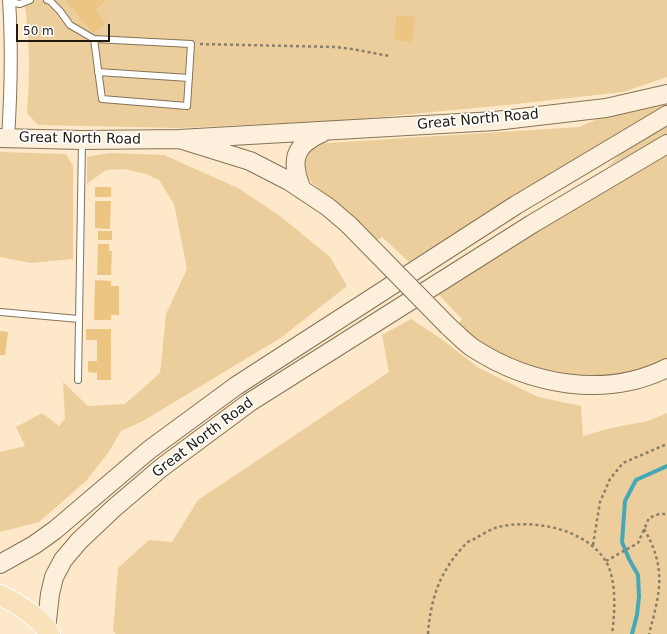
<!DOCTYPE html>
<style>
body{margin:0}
#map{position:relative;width:667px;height:634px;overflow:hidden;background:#fde9c9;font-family:"DejaVu Sans",sans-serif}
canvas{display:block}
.scale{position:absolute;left:16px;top:24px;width:94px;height:18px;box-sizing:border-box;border:2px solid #20190d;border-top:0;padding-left:5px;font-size:12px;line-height:14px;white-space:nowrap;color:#20190d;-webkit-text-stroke:3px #fff;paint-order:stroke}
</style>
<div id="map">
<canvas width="667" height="634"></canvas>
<div class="scale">50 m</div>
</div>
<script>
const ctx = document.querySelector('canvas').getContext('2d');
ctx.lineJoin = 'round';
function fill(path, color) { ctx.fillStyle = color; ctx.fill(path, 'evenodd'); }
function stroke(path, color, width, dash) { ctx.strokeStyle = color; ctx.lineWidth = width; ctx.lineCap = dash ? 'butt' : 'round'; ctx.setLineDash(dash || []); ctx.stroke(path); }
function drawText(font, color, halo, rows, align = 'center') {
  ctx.font = font + ' "DejaVu Sans",sans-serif'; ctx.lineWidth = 3.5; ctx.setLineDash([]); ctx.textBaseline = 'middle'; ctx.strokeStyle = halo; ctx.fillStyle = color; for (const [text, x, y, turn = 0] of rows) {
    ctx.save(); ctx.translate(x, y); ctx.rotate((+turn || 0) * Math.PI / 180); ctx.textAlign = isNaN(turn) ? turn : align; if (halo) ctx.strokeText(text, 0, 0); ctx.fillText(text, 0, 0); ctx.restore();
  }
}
fill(new Path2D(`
 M24 0H667V77L623 92 507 105 349 120 180 128 38 125 27 113C30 74 30 38 24 0Z
 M667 100V107L584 153 409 262 382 237 378 240 309 180C300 164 302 160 311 144L579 127C606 113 638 109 667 100Z
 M667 125V134L607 167 632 143Z
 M0 152 66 154 73 166V259L31 263 0 257Z
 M109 153 164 155 238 188 280 216 330 257 347 286 282 337 143 421 121 431 108 453 86 481 39 522 0 532V452L25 446 16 427 42 413 59 426 65 418 63 382 88 406 125 404 160 373 166 314 187 269 174 204 159 180 146 174 124 169 106 170 87 184V157Z
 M667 153V360L634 373 581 379 520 364 470 336 458 324 462 319 437 293Z
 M411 319 440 338 479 368 538 397 581 406 583 436 611 428 648 421 667 413V634H116L113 631 118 568 149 540 172 542 198 500 389 372 382 335Z`), '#ecce9d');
stroke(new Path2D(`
 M632 634 637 615 639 596 638 575 629 559 622 542 625 501 636 480 667 466`), '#44a8b6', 4);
fill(new Path2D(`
 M65 0H106L95 10 106 23 93 33Z
 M396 15 415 17 412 42 394 40Z
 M95 187H111V197H95Z
 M95 201H111L110 229 95 228Z
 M98 231H112V240H98Z
 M98 244H109V251H112L111 275H97Z
 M95 280 111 281V286H119V315H111V320H94Z
 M86 329H111V380H97V373L88 372V361H97V340H86Z
 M0 331 8 332 5 355H0Z`), '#ecc583');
const service = new Path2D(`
 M14 0 15 3 20 4 30 0
 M47 0 50 1 60 11 70 25 94 39 191 44 187 106 102 99 94 39
 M98 72 189 78
 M0 312 79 319
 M78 380 82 141`);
const minor = new Path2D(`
 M8 138C11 92 12 46 9 0`);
const secondary = new Path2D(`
 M0 138 82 140 179 139 250 161 289 181 328 207 349 225
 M179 139 495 121 606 108 667 94
 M302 190C290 161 293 145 324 132
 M448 326C456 333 464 342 473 348 530 385 605 399 667 368
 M0 564 34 545 55 530 149 450 236 386 516 205 667 115
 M46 629 50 594 54 577 63 560 79 541 114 508 161 468 250 402 532 224 667 144`);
const primary = new Path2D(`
 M0 595C19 604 38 616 50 634`);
stroke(service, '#857356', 8);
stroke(minor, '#857356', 14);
stroke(secondary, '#857356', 20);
stroke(primary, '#fff', 22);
stroke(new Path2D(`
 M200 44 335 47 352 49 389 56
 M644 529C667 568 660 593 649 634
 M593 545 600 502 610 479 623 463 667 444
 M606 561 638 543 649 518 659 514H667
 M428 634C430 605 437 579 456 555 459 552 462 547 466 544 468 541 473 540 476 538 483 534 491 529 498 527 533 519 584 528 605 560 617 578 615 613 612 634`), '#8b7e68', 2.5, [3, 3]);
stroke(service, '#fff', 6);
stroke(minor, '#fff', 12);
stroke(secondary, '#fcf0dc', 18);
stroke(primary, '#f9e2ba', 20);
const secondaryBridge = new Path2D(`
 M349 225 448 326`);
stroke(secondaryBridge, '#857356', 20, []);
stroke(secondaryBridge, '#fcf0dc', 18);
drawText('14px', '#20190d', '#fff', [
 ["Great North Road",478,120,-5],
 ["Great North Road",80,139,1],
 ["Great North Road",203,438,-37]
]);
</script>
